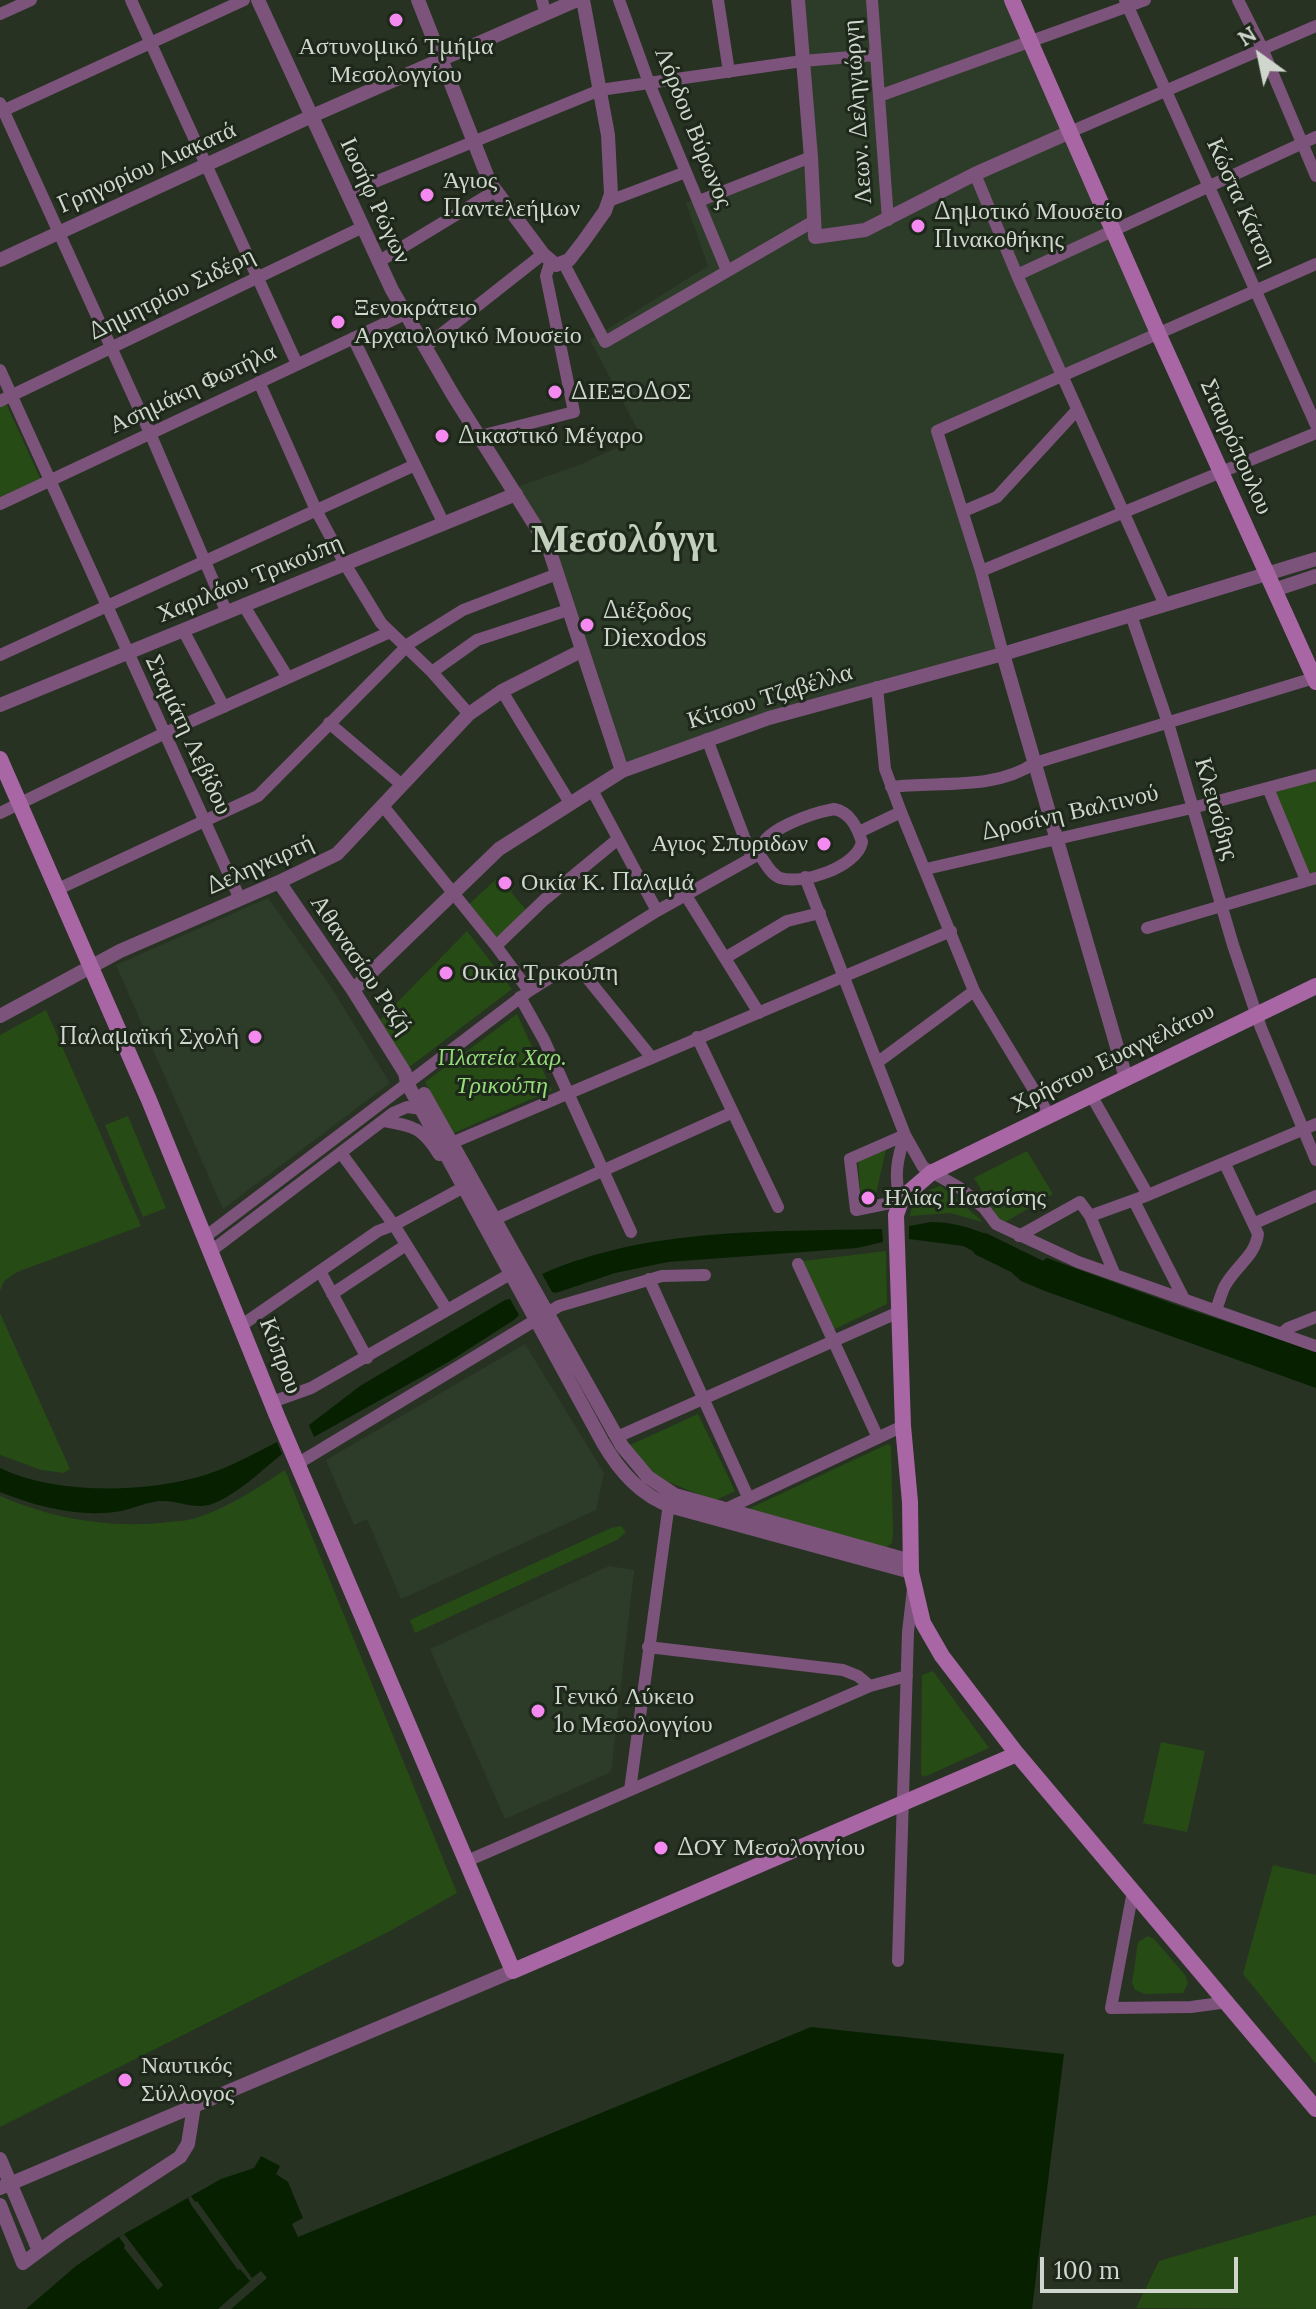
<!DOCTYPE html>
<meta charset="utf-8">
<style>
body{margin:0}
#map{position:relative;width:1316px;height:2309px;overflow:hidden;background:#273223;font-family:Lora,serif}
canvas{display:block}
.north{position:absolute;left:1220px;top:16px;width:80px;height:80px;-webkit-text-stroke:6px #1d281a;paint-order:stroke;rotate:327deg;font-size:22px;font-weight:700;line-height:32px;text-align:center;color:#cfd6cd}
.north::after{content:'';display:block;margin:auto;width:28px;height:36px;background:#cfd6cd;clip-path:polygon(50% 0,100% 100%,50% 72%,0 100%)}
.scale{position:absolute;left:1040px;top:2257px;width:198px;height:36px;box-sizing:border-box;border:4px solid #cfd6cd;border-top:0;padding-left:10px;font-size:24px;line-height:28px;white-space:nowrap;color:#cfd6cd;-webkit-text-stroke:6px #1d281a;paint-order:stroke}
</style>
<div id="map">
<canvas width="1316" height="2309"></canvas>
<div class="north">N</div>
<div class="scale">100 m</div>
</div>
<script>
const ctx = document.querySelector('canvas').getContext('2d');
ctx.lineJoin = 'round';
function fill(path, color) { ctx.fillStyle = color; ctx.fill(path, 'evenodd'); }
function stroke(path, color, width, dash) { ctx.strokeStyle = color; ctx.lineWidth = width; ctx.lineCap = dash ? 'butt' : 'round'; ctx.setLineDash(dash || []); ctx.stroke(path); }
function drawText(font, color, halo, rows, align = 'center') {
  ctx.font = font + ' Lora,serif'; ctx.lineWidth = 6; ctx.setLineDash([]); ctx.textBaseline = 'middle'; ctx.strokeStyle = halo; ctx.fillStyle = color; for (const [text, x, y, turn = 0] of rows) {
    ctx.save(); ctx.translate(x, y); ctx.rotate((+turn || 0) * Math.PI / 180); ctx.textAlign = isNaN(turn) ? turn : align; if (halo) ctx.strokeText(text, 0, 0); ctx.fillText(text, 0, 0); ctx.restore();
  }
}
fill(new Path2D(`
 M793 0H1017L1163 336 943 434 1007 656 775 720 621 775 545 548 511 489 582 464 641 436 590 340 708 266 686 203 803 156Z
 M268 898 331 987 390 1083 223 1209 116 965Z
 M525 1344 604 1473 596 1510 401 1599 367 1519 354 1525 326 1460Z
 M609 1566 634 1570 611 1772 505 1819 430 1649Z`), '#2d3c28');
fill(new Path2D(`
 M6 403 41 480 0 499V406Z
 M1316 775V878L1306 880 1268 788Z
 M502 874 515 887 511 892 527 911 494 939 468 905Z
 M467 931 512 989 408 1068 378 1022Z
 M46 1010 141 1226 17 1272 4 1281 0 1291V1035Z
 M517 1014 552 1090 454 1133 425 1082Z
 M128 1116 166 1208 143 1217 105 1125Z
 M886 1149 874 1203 861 1205 858 1161Z
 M1027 1151 1053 1194 1002 1224 974 1178Z
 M941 1186 981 1220 982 1222 950 1213 910 1216C912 1199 926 1190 941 1186Z
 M886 1251 887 1304 833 1330 803 1261Z
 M0 1313 70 1469 64 1473 41 1470 0 1455Z
 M698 1414 735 1491 714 1501 657 1477 630 1445Z
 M888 1444 891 1446 893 1533 892 1543 884 1549 746 1510Z
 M285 1470 457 1893 390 1931 0 2127V1496C54 1519 110 1529 168 1522 178 1521 189 1521 199 1517 231 1506 257 1488 285 1470Z
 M621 1526 626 1532 617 1540 415 1633 410 1620 611 1528Z
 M933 1671 989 1748 924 1777 921 1774 922 1675Z
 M1161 1742 1205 1751 1187 1832 1143 1823Z
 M1273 1865 1316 1875V2064L1243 1974Z
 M1148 1936 1154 1939 1185 1975 1188 1983 1183 1993 1145 1994 1135 1990 1132 1983 1138 1942Z
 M1316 2215V2309L1136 2308 1159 2261Z`), '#264b15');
fill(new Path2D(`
 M931 1222C962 1222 992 1235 1019 1250L1017 1254 1023 1262 1029 1257 1034 1262 1027 1269 1014 1258 1008 1269 963 1246 909 1239V1226Z
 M882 1229 883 1242 857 1248 668 1262 615 1273 556 1293 552 1292 542 1274C649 1227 767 1232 882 1229Z
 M1047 1258 1187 1309 1316 1351V1388L1045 1291 1021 1281 1010 1271 1015 1267 1025 1273Z
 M510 1299 519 1315 514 1320 450 1361 314 1437 309 1425 360 1386 505 1300Z
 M277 1442 282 1454C261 1471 238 1494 212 1504 194 1510 180 1501 163 1501 149 1501 135 1508 121 1511 81 1518 37 1507 0 1492V1468C56 1495 146 1493 205 1475 230 1467 254 1454 277 1442Z
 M811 2027 1064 2054 1032 2309H26L76 2266 117 2238 221 2179 254 2168 261 2156 280 2166 276 2174 288 2182 303 2218 292 2224 298 2237Z`), '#072100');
fill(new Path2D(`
 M191 2196 195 2202 197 2201 252 2278 261 2271 267 2278 231 2309H218L250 2281 240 2269 238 2270 192 2206 188 2198Z
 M124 2234 163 2285 158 2290 124 2248 125 2245 119 2237Z`), '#273223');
stroke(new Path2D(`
 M983 1245 1061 1283`), '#072100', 24);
stroke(new Path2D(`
 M131 0 297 364
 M542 0 545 12
 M619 0 649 83 727 271
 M718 0 729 72
 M872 0 888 220
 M1125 0 1316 425
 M1238 0 1262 48 1316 176
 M0 14 31 0
 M879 96 1145 0
 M0 103 150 433 227 613
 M0 112 244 0
 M1070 132 1316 26
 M975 174 1017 275 1165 605
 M348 193 600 90 802 61 876 55
 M609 201 686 172
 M699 201 811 157
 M378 262 495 191
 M564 264 605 342 814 221
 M1017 275 1316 137
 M353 338 444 524
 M425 347 543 254
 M0 370 240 899
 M259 382 316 510 345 564 381 623 432 672 469 714
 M0 401 363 227
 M480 436 574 412 546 276 550 263
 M0 504 405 314
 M964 511 997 497 1077 410
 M981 571 1316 433
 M244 606 288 678
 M1131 615 1168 723 1233 945 1261 1028 1316 1160
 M183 630 224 707
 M1003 654 981 571 937 431 1316 264
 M0 655 415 465
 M432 672 477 640 568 610
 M877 687 885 769 901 812 974 991 1049 1115
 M502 691 570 803
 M329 723 402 785
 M707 739 752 858
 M891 787C939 781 993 791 1035 763L1314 678
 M1268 788 1306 880
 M592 790 657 911
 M383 806 496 946 529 991
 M834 809C850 812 857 827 862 842 857 867 803 885 780 878 770 874 765 862 759 854 759 830 813 813 834 809Z
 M0 813 163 734 390 632
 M859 832 901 812
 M926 869 1192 808 1316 775
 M805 877 905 1135 923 1167 960 1188 984 1208 996 1224 1078 1262 1316 1346
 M56 890 258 796 410 643 463 610 557 574
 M685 894 759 1013
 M1147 928 1316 878
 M496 946 544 900 618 839
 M725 958 787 921 820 913
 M575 963 652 1058
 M520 997 544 1040 631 1232
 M697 1037 778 1207
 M878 1062 974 991
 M1091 1095 1148 1195 1316 1124
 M384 1121C414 1126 423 1128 439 1155
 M905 1135C897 1159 894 1176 900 1201L856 1210 850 1159Z
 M454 1142 951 931
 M341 1153 394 1225 464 1187
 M1134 1201 1183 1297
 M1090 1216 1115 1275
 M495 1219 731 1113
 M1255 1223 1316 1196
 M1019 1236 1080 1202 1090 1216 1148 1195
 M205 1237 529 991 657 911 759 854
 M211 1251 393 1113 407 1107 422 1109
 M798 1264 878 1438
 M320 1271 367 1358
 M649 1279 748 1497
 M332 1294 406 1245
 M1216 1309C1220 1301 1221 1292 1226 1284 1237 1265 1255 1256 1258 1234L1225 1164
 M242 1325 378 1231 394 1225 447 1310
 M1282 1333 1288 1328 1316 1317
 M272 1402 311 1388 519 1269
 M617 1437 899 1312
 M297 1464 559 1306 662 1276 705 1275
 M724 1510 903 1426
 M648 1647 843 1670 858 1676 870 1686
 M630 1790 670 1496
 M467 1861 870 1686 907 1676
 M1133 1891 1111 2008 1191 2007 1228 2002
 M898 1961 908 1632 913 1589`), '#7c537a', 12);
stroke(new Path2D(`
 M258 0 392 290 453 395 548 546 622 771
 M418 0 490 183 543 254 556 265 569 260 583 242 605 211 611 194 608 135 583 0
 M798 0 811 157 815 237 865 230 975 174 1070 132
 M0 260 312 116 577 0
 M1274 590 1316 576
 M1003 654 1126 1078
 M0 705 516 494
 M279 882 353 990 405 1073 407 1083 603 1443C620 1472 641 1496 673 1507L911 1572
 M353 990 499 849 622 771 769 718 1003 654 1316 559
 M0 1016 120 951 279 882 337 854 469 714 502 691 581 651
 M424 1094 622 1446 648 1477 675 1495 911 1561
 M0 2159 39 2251
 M0 2188 513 1971
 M0 2205 23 2263 62 2234 180 2157 188 2144 194 2106`), '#7c537a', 14);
stroke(new Path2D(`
 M1012 0 1158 333 1316 682
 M0 759 149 1100 277 1416 513 1971 1017 1754
 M1316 986 931 1173 902 1198 896 1215 903 1426 910 1502 911 1572 923 1623 942 1656 1017 1754 1316 2109`), '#a866a5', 16);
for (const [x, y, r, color] of [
 [396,20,8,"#f489f0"],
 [427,195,8,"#f489f0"],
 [918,226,8,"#f489f0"],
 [338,322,8,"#f489f0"],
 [555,392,8,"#f489f0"],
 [442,436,8,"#f489f0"],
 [587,625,8,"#f489f0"],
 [824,844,8,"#f489f0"],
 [505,883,8,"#f489f0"],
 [446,973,8,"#f489f0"],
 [255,1037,8,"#f489f0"],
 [868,1198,8,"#f489f0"],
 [538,1711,8,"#f489f0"],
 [661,1848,8,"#f489f0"],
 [125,2080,8,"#f489f0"]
]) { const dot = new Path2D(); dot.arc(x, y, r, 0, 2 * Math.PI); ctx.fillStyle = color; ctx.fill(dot); stroke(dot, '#1d281a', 3); }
drawText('24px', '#cfd6cd', '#1d281a', [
 ["Αστυνομικό Τμήμα",396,47,"center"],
 ["Μεσολογγίου",396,75,"center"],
 ["Άγιος",443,181],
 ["Παντελεήμων",443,209],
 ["Δημοτικό Μουσείο",934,212],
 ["Πινακοθήκης",934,240],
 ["Ξενοκράτειο",354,308],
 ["Αρχαιολογικό Μουσείο",354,336],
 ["ΔΙΕΞΟΔΟΣ",571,392],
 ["Δικαστικό Μέγαρο",458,436],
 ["Διέξοδος",603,611],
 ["Diexodos",603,639],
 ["Αγιος Σπυριδων",808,844,"right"],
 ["Οικία Κ. Παλαμά",521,883],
 ["Οικία Τρικούπη",462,973],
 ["Παλαμαϊκή Σχολή",239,1037,"right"],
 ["Ηλίας Πασσίσης",884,1198],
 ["Γενικό Λύκειο",554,1697],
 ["1ο Μεσολογγίου",554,1725],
 ["ΔΟΥ Μεσολογγίου",677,1848],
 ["Ναυτικός",141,2066],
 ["Σύλλογος",141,2094]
], 'left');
drawText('24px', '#cfd6cd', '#1d281a', [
 ["Λεων. Δεληγιώργη",858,112,-94],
 ["Λόρδου Βύρωνος",693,128,68],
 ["Γρηγορίου Λιακατά",147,168,-24],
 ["Ιωσήφ Ρώγων",375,201,65],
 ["Κώστα Κάτση",1241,203,66],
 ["Δημητρίου Σιδέρη",172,294,-26],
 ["Ασημάκη Φωτήλα",193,389,-25],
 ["Σταυρόπουλου",1236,447,66],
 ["Χαριλάου Τρικούπη",250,579,-22],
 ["Κίτσου Τζαβέλλα",770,697,-17],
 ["Σταμάτη Λεβίδου",188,735,65],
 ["Κλεισόβης",1216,809,74],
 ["Δροσίνη Βαλτινού",1070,813,-13],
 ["Δεληγκιρτή",260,865,-24],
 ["Αθανασίου Ραζή",361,965,56],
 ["Χρήστου Ευαγγελάτου",1113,1058,-26],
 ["Κύπρου",280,1356,69]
]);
drawText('italic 24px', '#96db7a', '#1d281a', [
 ["Πλατεία Χαρ.",502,1058],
 ["Τρικούπη",502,1086]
]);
drawText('bold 40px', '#c2d0bd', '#1d281a', [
 ["Μεσολόγγι",624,541]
]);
</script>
